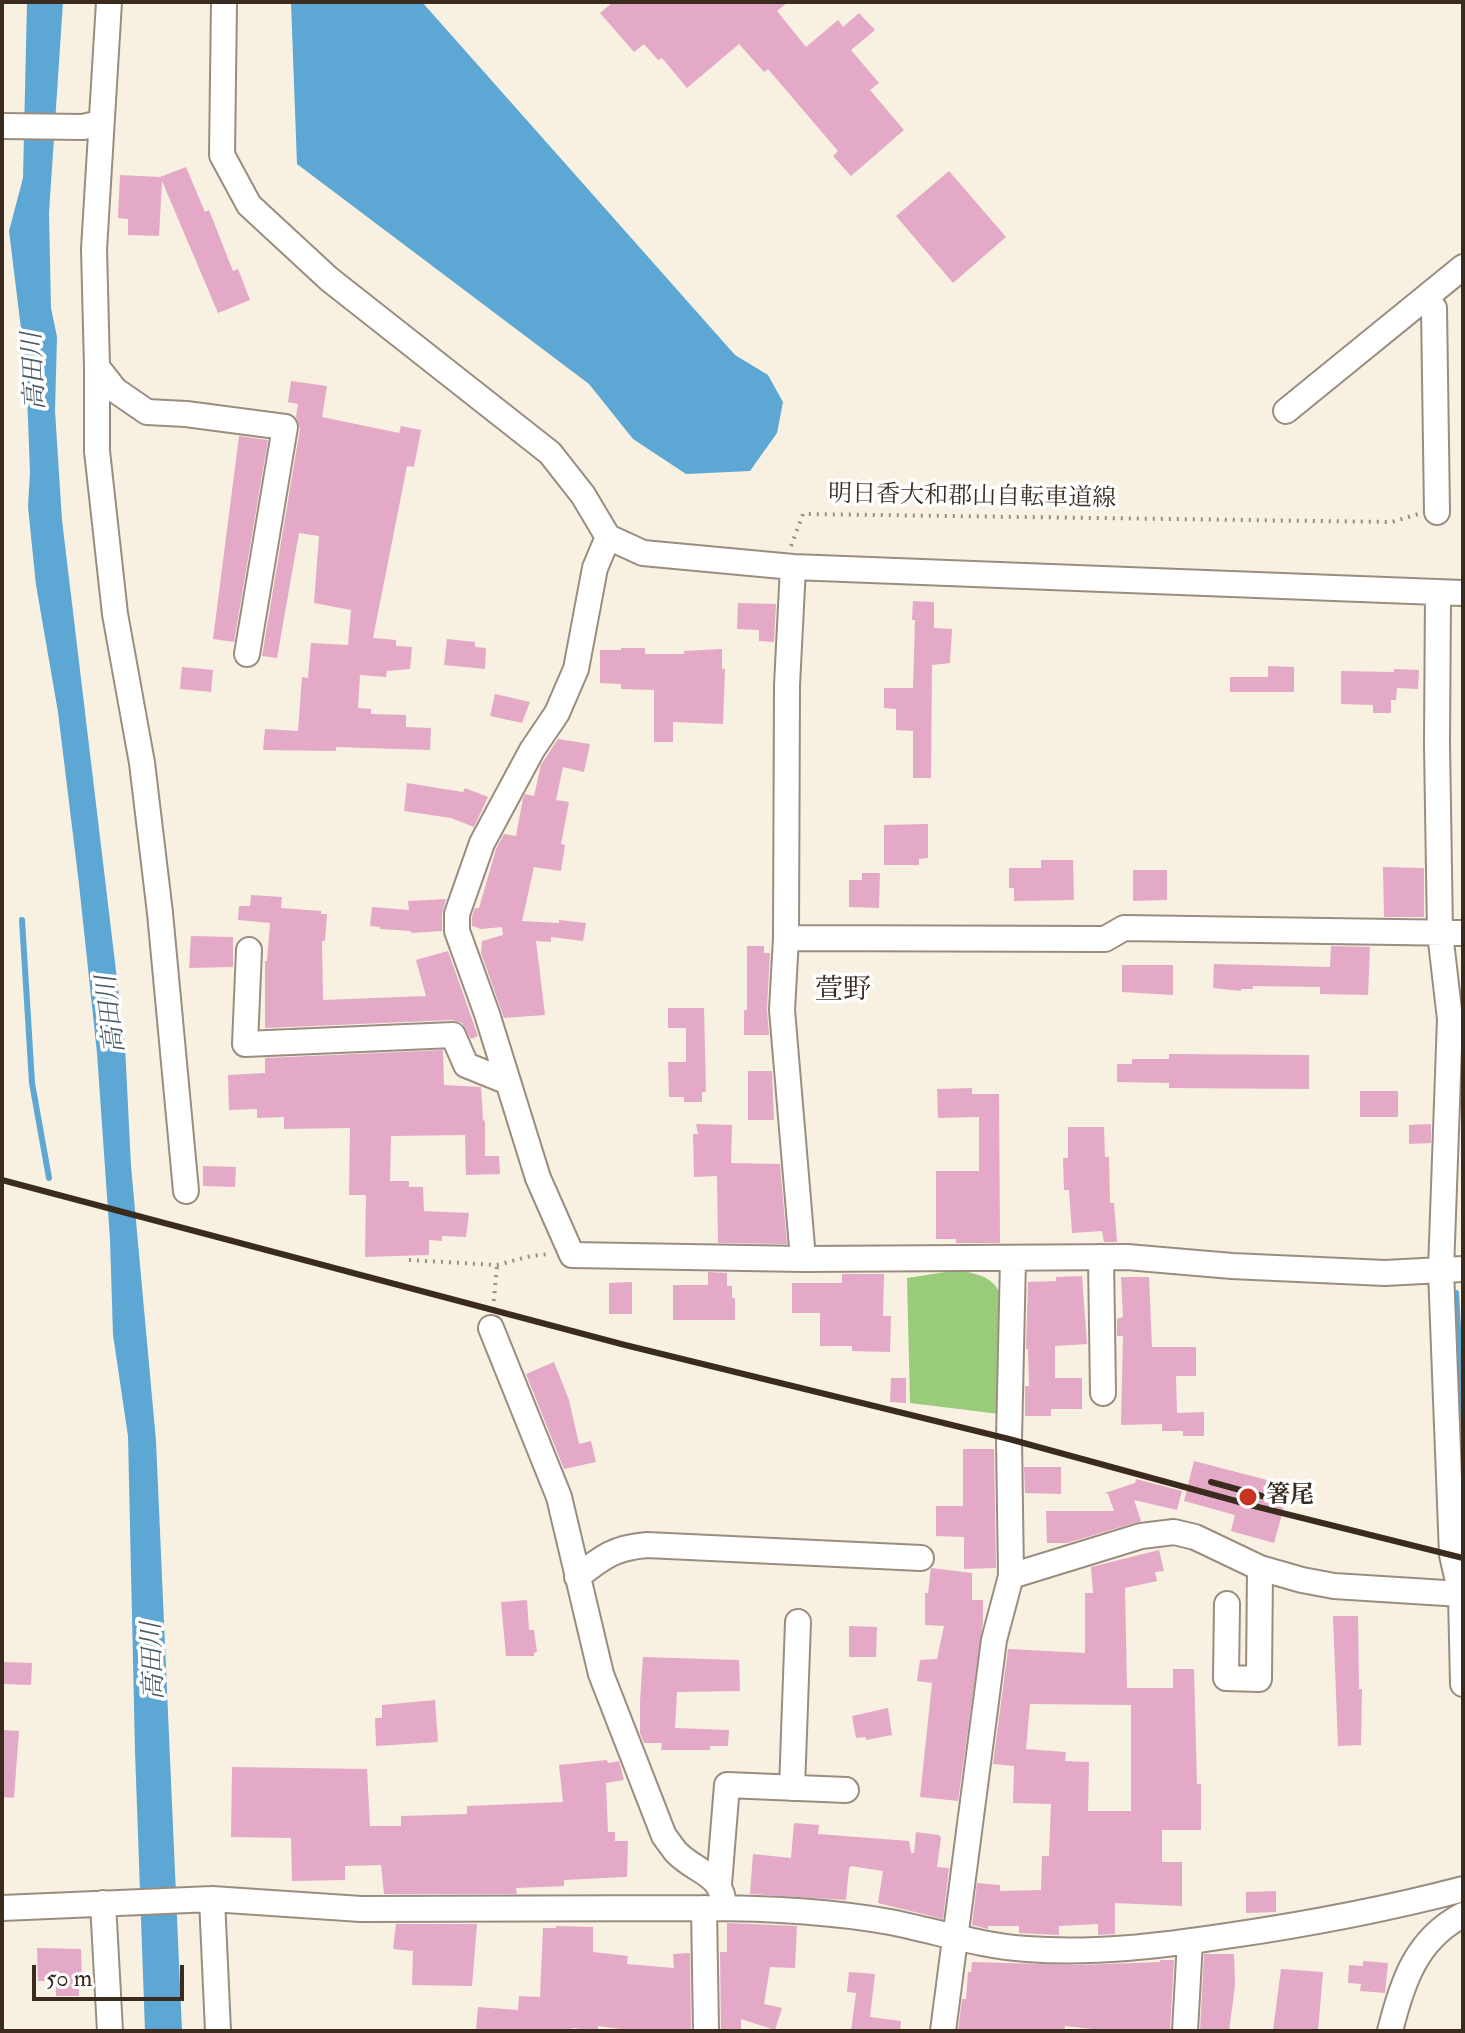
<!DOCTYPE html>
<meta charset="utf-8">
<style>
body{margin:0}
#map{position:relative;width:1465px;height:2033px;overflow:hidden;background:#f8f0e1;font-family:"IM FELL Double Pica",serif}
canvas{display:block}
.frame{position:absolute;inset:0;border:4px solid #3b2a1e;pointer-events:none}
.scale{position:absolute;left:32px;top:1965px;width:152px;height:36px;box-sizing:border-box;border:4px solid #3b2a1e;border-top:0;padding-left:10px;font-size:24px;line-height:28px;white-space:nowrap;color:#3b2a1e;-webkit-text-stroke:6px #fff;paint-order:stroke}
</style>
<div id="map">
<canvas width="1465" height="2033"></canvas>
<div class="frame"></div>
<div class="scale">50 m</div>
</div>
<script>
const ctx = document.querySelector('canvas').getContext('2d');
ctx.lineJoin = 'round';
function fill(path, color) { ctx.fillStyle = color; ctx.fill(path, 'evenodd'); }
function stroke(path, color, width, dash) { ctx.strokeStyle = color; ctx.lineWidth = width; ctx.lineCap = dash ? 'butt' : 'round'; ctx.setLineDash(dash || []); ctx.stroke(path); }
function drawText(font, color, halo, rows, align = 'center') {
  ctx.font = font + ' "IM FELL Double Pica","Noto Serif JP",serif'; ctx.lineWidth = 7; ctx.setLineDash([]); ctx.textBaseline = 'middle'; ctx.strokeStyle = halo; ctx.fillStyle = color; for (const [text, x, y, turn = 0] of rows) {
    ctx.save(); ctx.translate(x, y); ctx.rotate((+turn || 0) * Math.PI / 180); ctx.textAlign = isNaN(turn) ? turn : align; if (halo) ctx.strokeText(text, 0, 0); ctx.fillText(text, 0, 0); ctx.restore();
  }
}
fill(new Path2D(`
 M959 1270C984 1276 996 1277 1004 1304L999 1414 910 1403 907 1278Z`), '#99cb7b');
fill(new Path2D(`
 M27 2H63L49 213 51 308 57 337 55 411 62 520 125 1046 131 1166 156 1441 182 2031H145L135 1751 128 1436 113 1335 110 1239 97 1053 79 884 58 712 36 585 28 507 30 472 26 369 9 231 23 178Z
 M422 2 735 355 768 375 783 402 777 433 750 471 686 474 633 439 589 384 297 164 291 3Z`), '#5da7d4');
stroke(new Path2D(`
 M22 920 32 1083 49 1178
 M1456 1293 1463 1418`), '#5da7d4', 6);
fill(new Path2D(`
 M613 2H788L777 11 806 47 838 20 843 27 859 13 875 30 851 50 879 83 870 90 904 130 851 176 833 156 838 151 768 69 764 72 739 44 687 88 662 58 658 60 644 44 634 52 600 13Z
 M186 167 205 212 209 210 233 271 238 269 250 300 218 313 162 181 159 236 128 235V219L118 218 120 175 160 177Z
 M949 171 1006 237 953 283 896 216Z
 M291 381 327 386 322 417 399 433 401 426 421 430 414 467 407 466 373 638 396 640V646L412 647 410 669 387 671 386 677 360 675 358 708 371 709V714L406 715V727L431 728 430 750 336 747V751L263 750 265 729 298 731 302 677 308 678 311 643 348 645 351 610 314 603 319 536 299 533 277 658 262 656 300 429 296 417 298 404 288 402Z
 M239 436 268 440 234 642 213 639Z
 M913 601 934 602V628L952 629 950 663 932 665 931 778H913V731L896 730V709L884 708V688H913L915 620H912Z
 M738 603 776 604 774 642 759 641V630L737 629Z
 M447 639 475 642V647L486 648 485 669 444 665Z
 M621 648H645V654H684V651L722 649V669H725L723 724 673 722V742H654V690L621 689V684L600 683V650H621Z
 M1268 666 1294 667V692H1230V677H1268Z
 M182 667 213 670 211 692 180 689Z
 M1394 669 1419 670 1418 689 1397 688 1396 700H1391V713H1373V705L1341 704V671L1394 672Z
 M495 694 530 702 522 723 490 716Z
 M558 739 590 744 584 772 563 767 556 800 569 802 561 844 565 845 561 871 534 867 522 921 559 923V920L586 923 583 941 551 937V942L536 941 545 1015 504 1018 481 953 482 941 503 935 502 927 481 929 472 926V917L475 908H479L496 849 504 834 516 836 523 798 525 794 534 796 541 765Z
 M407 783 463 792 465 788 488 797 474 827 451 818 404 811Z
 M928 824V858L919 859V865H884V825Z
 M1041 860H1073L1074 900 1014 901V888H1009V868H1041Z
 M1383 867 1424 868V917H1384Z
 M1133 870H1167V900L1133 901Z
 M862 873H880L879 908 849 907V880H862Z
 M251 895 282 897 281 908 321 911V914H327L325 941H322L323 1000 426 996 416 960 448 951 478 1036 471 1039 462 1023 452 1020 265 1028V961H267L270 923 238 920 239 906H250Z
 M446 899 442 914V931L411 933V931L380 929V927L370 926 372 907 409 910 408 901Z
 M191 936 233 937V967L189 968Z
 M747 946H764V953H770L767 1009 769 1035H744V1010H747Z
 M1331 946 1370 947 1368 995 1320 994V987L1253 986V989H1241V991L1213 988 1214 964 1330 967Z
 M1122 965H1173V995L1122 992Z
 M668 1008H704L706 1092H702V1102H684V1097H669L668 1062H686V1028H668Z
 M443 1050 444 1085 481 1087 483 1120 485 1121V1156H499L500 1174 466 1175 465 1135 391 1136 390 1181H409V1187H423L424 1211 469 1213 466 1237 442 1236V1241L429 1240V1255L365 1257 366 1195H349L350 1128 284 1129V1117L257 1118V1109L229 1110 228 1075 265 1073V1058Z
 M1169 1054 1309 1055V1089L1169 1088V1083L1117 1082V1064H1132V1059H1169Z
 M748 1071H772L774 1120H748Z
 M972 1088V1094H999L1000 1243H956V1239H936V1171H979V1117L938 1118 937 1089Z
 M1360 1091H1398V1117H1360Z
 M696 1124 732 1125 731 1163 780 1164 787 1244 718 1243 717 1176 694 1177 693 1134H698Z
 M1431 1124V1143L1409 1144V1125Z
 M1068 1127H1104L1105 1157H1109L1110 1203H1114L1117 1242H1104L1102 1231 1072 1233 1069 1190H1064L1063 1158H1068Z
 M203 1166 236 1167 235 1187 203 1186Z
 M708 1272 727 1273V1286H732V1298H735V1320H673V1285H708Z
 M842 1274H884L883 1316H891L890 1352 852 1351V1346H820V1313H792V1283H842Z
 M1082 1276 1087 1344 1055 1346V1378H1082V1409H1051V1416H1025V1386H1029L1028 1349H1026L1028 1282 1056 1281V1277Z
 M1121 1277H1149L1152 1347H1196V1376H1176L1177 1413 1204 1412V1436H1183V1431H1162V1424L1121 1425 1123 1336H1117V1319L1123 1317Z
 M632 1282V1314H609V1283Z
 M554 1362 569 1400 579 1444 591 1441 596 1462 564 1469 526 1374Z
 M891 1378H906V1403L890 1402Z
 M963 1449H994L996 1568 964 1569V1537L936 1536V1506H963Z
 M1194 1461 1290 1486 1274 1543 1231 1531 1235 1515 1184 1501Z
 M1024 1467H1061V1494L1025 1493Z
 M1136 1479 1182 1491 1177 1510 1134 1500 1141 1521 1067 1543H1047L1046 1511H1114L1108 1494 1105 1493 1135 1483Z
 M1159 1550 1164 1571 1155 1572 1157 1581 1125 1588 1127 1688H1173V1669H1194L1197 1784H1201V1830H1162V1862H1182V1906L1115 1903V1934L1098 1935V1924L1059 1926V1935L1019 1933V1926H988V1929L972 1925 977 1883 1000 1885V1891L1041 1890 1042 1856H1049L1051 1804 1013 1803 1014 1766 993 1764 1008 1649 1085 1653V1593H1093L1091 1567ZM1030 1704 1131 1705V1811H1088L1089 1762 1065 1761 1066 1752 1026 1749Z
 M931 1568 972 1573V1600H983V1622L958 1801 920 1797 932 1683 917 1681 920 1660 937 1659 944 1626 925 1625V1593H928Z
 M527 1600 529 1630H534L537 1652 534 1653V1656H506L501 1602Z
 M1333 1616H1358L1359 1689H1362L1361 1745 1338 1746Z
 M849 1626 877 1627 876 1657H849Z
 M643 1657 739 1660 740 1691 677 1692 675 1728 729 1730 728 1746H710V1750H661L662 1743H644L640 1733V1701Z
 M4 1662 32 1663 31 1685 3 1684Z
 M435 1700 438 1742 376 1746 375 1718H382V1705Z
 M888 1708 892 1735 866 1740V1737L856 1738 852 1716Z
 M2 1730 19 1731 14 1798 2 1797Z
 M607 1760 608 1763 619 1761 624 1780 606 1783 608 1832H615V1841H628L627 1877H624L564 1880V1886L516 1888 517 1894H384L381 1865 345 1866V1880L292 1881 291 1838 231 1837 232 1767 367 1769 370 1826H401V1816L467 1814V1806L563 1802 559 1765Z
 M794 1823 819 1825 818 1834 909 1841 911 1853H914L916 1832 939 1835 941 1838 937 1867 949 1868 943 1919 878 1903 883 1871 851 1866 849 1869 846 1900 750 1894 753 1854 791 1858Z
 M1276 1891V1912L1246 1913V1892Z
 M727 1923 797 1926 795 1968 770 1967 764 2004 782 2008 775 2030 741 2019V2031H721L720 1952H727Z
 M396 1924H477L472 1986 412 1985 413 1951 393 1949Z
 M556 1926 593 1927V1952L628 1956 627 1964 674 1968 673 1954 690 1953 691 2031H635L598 2026V2031L572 2028V2031L476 2030 478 2007 518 2010 519 1996 540 1997 543 1928H556Z
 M37 1948 81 1949 82 1980H79V1996H56V1981H38Z
 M1204 1954H1234L1235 1986 1229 2031H1200Z
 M1160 1960H1174L1170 2031H1110L1065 2026 1064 2031H958L962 1999H966L968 1972H971L972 1962 1077 1965 1160 1962Z
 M1363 1961 1388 1963 1385 1993 1360 1991 1361 1984 1348 1983 1349 1965 1363 1966Z
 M1281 1969 1323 1972 1318 2031H1273Z
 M849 1972 875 1974 870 2017 901 2021 900 2031H851L856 1993 847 1992Z`), '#e4a9c7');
const minor = new Path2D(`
 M109 2 94 249 97 367 115 390 147 412 186 414 285 427 247 654
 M224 2 222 155 249 205 329 279 550 453 583 495 608 537 643 553 793 567 1463 593
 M2 126 83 127 100 123
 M1426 299 1434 308 1437 512
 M97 367V451L115 614 142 763 160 913 186 1191
 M1286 411 1463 267
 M608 537 595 568 576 669 557 713 532 750 482 843 457 914V931L487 1014 538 1178 572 1255 803 1259 1127 1257 1232 1266 1385 1273 1441 1270 1450 1019 1440 933 1437 745 1438 593
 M793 567 787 685 786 938 782 1010 803 1259
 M786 938 1105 939 1124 928 1463 933
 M249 950 245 1044 453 1035 466 1065 508 1082
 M1101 1257 1103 1393
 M1463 1269 1441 1270 1452 1555 1461 1594 1463 1684
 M491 1328 559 1497 601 1674 664 1836C668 1841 672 1847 676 1852 697 1874 723 1872 724 1908
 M1011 1576 1141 1536 1174 1532 1195 1537 1260 1568 1302 1580 1334 1586 1461 1594
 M577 1577C603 1557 613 1548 647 1545L921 1558
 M1227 1604 1226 1678 1259 1679 1260 1568
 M792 1788 798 1622
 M719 1884 727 1785 846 1790
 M212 1899 218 2031
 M103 1903 110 2031
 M2 1908 212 1899 361 1909 704 1908
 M706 2031 704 1908C766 1908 829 1911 890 1922 936 1931 980 1946 1027 1949 1093 1954 1160 1946 1226 1936 1308 1924 1383 1910 1463 1889
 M943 2031 994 1640 1011 1576 1009 1439 1013 1259
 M1185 2031 1190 1941
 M1390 2031C1402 1983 1416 1939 1463 1915`);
stroke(minor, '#9a8d80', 28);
stroke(new Path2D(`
 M791 546 803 514 1392 522 1418 514
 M409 1260 497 1265 531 1256 549 1254
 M493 1309 497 1266`), '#9a8d80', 4, [2, 6]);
stroke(minor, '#fff', 24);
stroke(new Path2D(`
 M2 1180 625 1345 1009 1439 1254 1506 1463 1558
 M1211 1482 1284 1502`), '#3b2a1e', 6);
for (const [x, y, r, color] of [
 [1248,1497,10,"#c8321e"]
]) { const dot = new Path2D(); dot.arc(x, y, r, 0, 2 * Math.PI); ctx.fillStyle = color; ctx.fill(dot); stroke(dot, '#fff', 3); }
drawText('24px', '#3b2a1e', '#fff', [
 ["明日香大和郡山自転車道線",972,498,1]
]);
drawText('bold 24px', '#3b2a1e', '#fff', [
 ["箸尾",1266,1497]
], 'left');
drawText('italic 26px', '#495c67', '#fff', [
 ["高田川",36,371,-93],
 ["高田川",113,1014,-97],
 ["高田川",155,1661,-92]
]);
drawText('28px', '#3b2a1e', '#fff', [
 ["萱野",843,992]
]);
</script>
